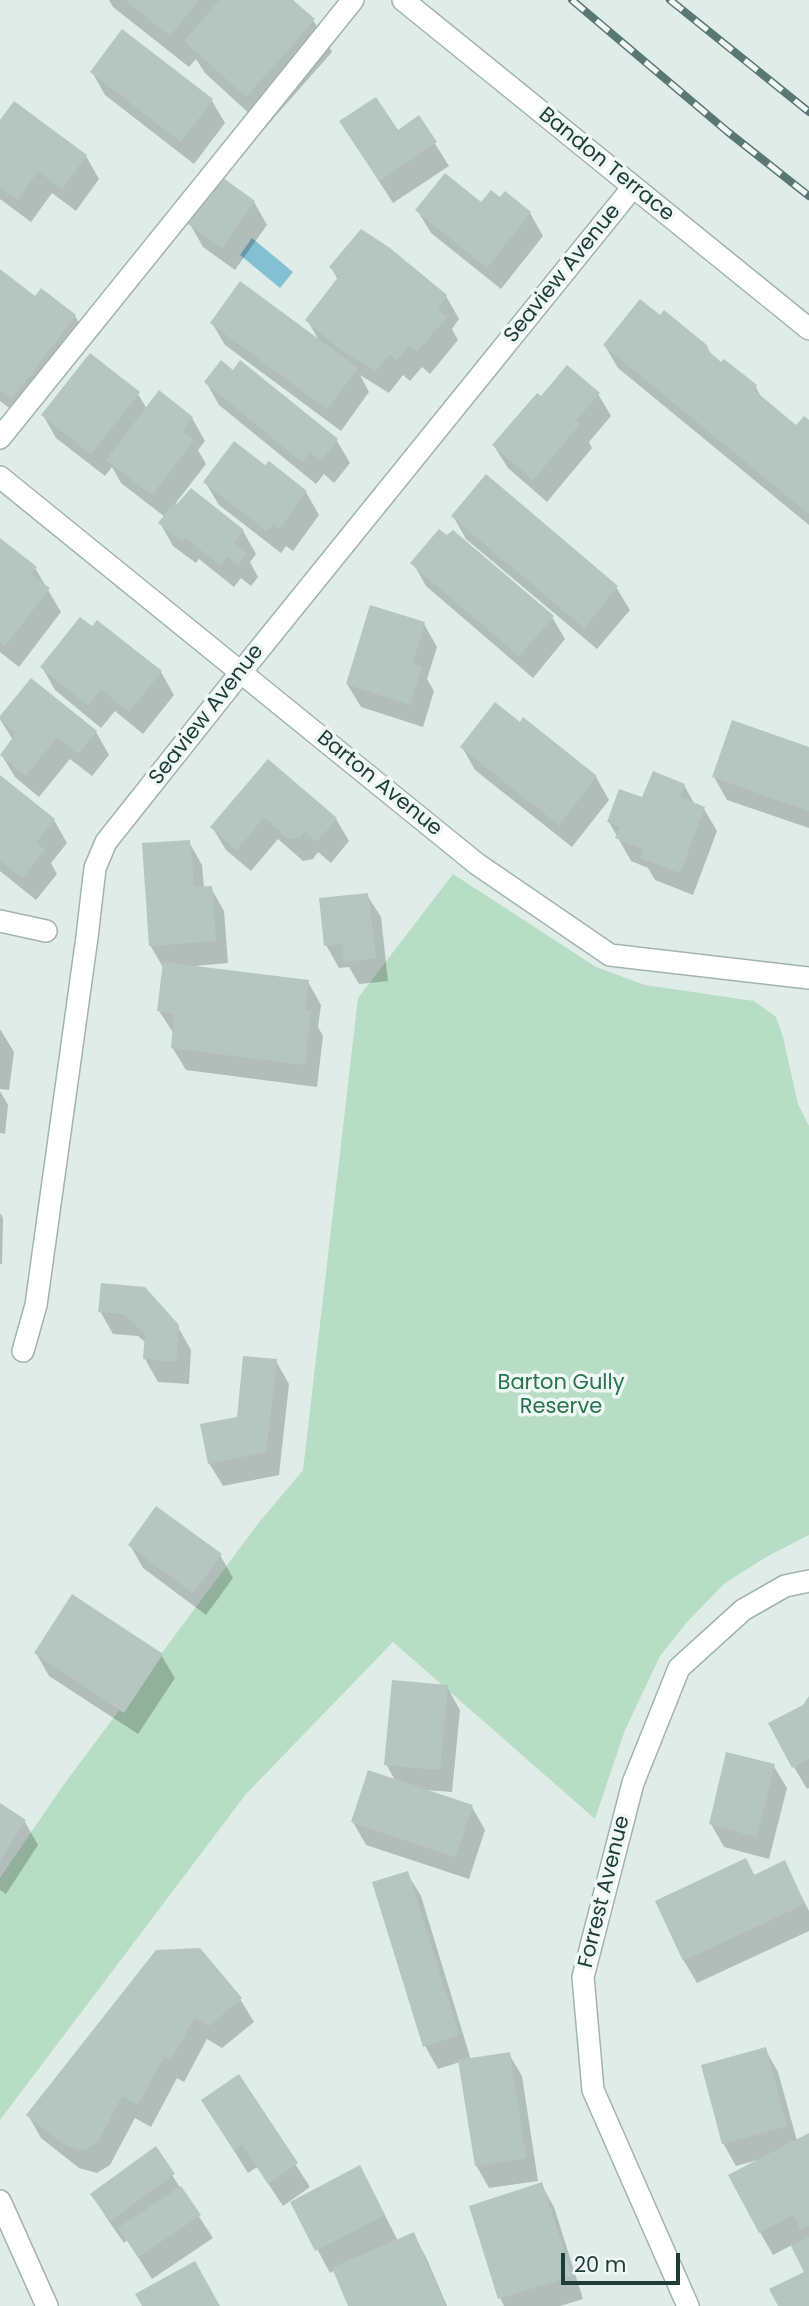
<!DOCTYPE html>
<style>
body{margin:0}
#map{position:relative;width:809px;height:2306px;overflow:hidden;background:#dfece7;font-family:Poppins,sans-serif}
canvas{display:block}
.scale{position:absolute;left:561px;top:2253px;width:119px;height:32px;box-sizing:border-box;border:4px solid #1f3d38;border-top:0;padding-left:9px;font-size:21px;line-height:24px;white-space:nowrap;color:#1f3d38;-webkit-text-stroke:5px #f0f8f5;paint-order:stroke}
</style>
<div id="map">
<canvas width="809" height="2306"></canvas>
<div class="scale">20 m</div>
</div>
<script>
const ctx = document.querySelector('canvas').getContext('2d');
ctx.lineJoin = 'round';
function fill(path, color) { ctx.fillStyle = color; ctx.fill(path, 'evenodd'); }
function stroke(path, color, width, dash) { ctx.strokeStyle = color; ctx.lineWidth = width; ctx.lineCap = dash ? 'butt' : 'round'; ctx.setLineDash(dash || []); ctx.stroke(path); }
function drawText(font, color, halo, rows, align = 'center') {
  ctx.font = font + ' Poppins,sans-serif'; ctx.lineWidth = 7; ctx.setLineDash([]); ctx.textBaseline = 'middle'; ctx.strokeStyle = halo; ctx.fillStyle = color; for (const [text, x, y, turn = 0] of rows) {
    ctx.save(); ctx.translate(x, y); ctx.rotate((+turn || 0) * Math.PI / 180); ctx.textAlign = isNaN(turn) ? turn : align; if (halo) ctx.strokeText(text, 0, 0); ctx.fillText(text, 0, 0); ctx.restore();
  }
}
fill(new Path2D(`
 M453 874 596 967 645 985 754 1001 776 1017 783 1037 798 1104 809 1126V1535L768 1556 725 1583 687 1622 660 1656 625 1730 595 1819 393 1642 246 1794 0 2120V1878L62 1787 257 1525 303 1470 358 998Z`), '#b7dec5');
fill(new Path2D(`
 M252 238 293 272 280 288 240 255Z`), '#84c0d4');
fill(new Path2D(`
 M109 0H291L313 20 332 52 265 128 205 73 196 59 189 67 113 7Z
 M92 72 212 101 225 123 194 164 105 95Z
 M419 118 449 166 393 203 355 144 397 132Z
 M0 123 86 156 99 179 76 211 52 193 31 222 0 199Z
 M505 193 530 213 543 236 501 289 431 233 417 210 481 205 501 199Z
 M254 202 267 225 235 270 203 247 190 224Z
 M331 267 446 296 459 319 452 329 458 340 430 374 422 367 410 381 403 375 389 393 360 375 369 392 341 431 225 345 212 323 320 342 307 320 338 280Z
 M0 271 35 298 75 316 88 339 26 421 0 401Z
 M661 317 707 347 713 357 755 386 763 400 797 427 809 422V525L618 368 605 346Z
 M206 382 337 441 350 463 334 483 324 474 316 484 219 405Z
 M138 394 147 409 192 418 205 441 198 450 206 464 175 504 243 531 256 554 250 562 258 577 251 586 241 578 234 587 199 559 196 563 173 546 160 523 165 517 121 483 112 467 105 476 56 438 43 415Z
 M598 394 611 416 589 442 592 448 547 502 508 468 494 446 541 398Z
 M266 468 306 492 319 515 293 551 286 546 281 553 219 505 205 482Z
 M453 516 616 587 630 610 597 649 466 539Z
 M0 540 35 568 61 612 19 667 0 652Z
 M413 563 552 617 565 639 533 678 426 586Z
 M424 624 437 647 427 679 434 691 423 727 361 707 347 684Z
 M92 629 161 672 174 695 143 734 115 711 101 728 55 690 42 667Z
 M0 719 96 732 109 755 92 776 70 759 39 797 15 777 1 754 13 740Z
 M524 720 596 777 609 800 572 847 475 770 462 747 520 724Z
 M809 749V828L727 800 714 777Z
 M268 761 336 819 349 841 331 863 318 852 313 859 303 861 278 839 251 871 226 850 212 827Z
 M0 777 54 820 67 843 51 863 57 874 36 900 0 871Z
 M684 785 695 805 704 809 717 831 693 895 655 880 648 868 631 861 609 822Z
 M189 842 202 865 204 888H211L224 911 228 963 195 966V968L308 982 321 1005 318 1027 323 1036 317 1087 186 1070 172 1047 174 1034 159 1011 164 969 150 945Z
 M367 895 381 917 388 981 359 984 349 967 339 968 326 945Z
 M0 1029 14 1052 9 1090 0 1089Z
 M0 1091 8 1105 5 1134 0 1133Z
 M0 1213 3 1218 2 1264H0Z
 M103 1285 178 1327 191 1350 189 1384 158 1382 145 1359 146 1343 138 1336 113 1334 100 1311Z
 M276 1361 289 1384 279 1475 223 1486 209 1463Z
 M130 1545 220 1555 233 1578 206 1615 143 1568Z
 M36 1653 161 1655 175 1678 138 1734 49 1676Z
 M447 1687 460 1710 452 1792 425 1790 472 1807 485 1830 469 1879 366 1845 353 1822 396 1782 386 1764Z
 M809 1699V1788L807 1789 794 1767 804 1707Z
 M773 1765 787 1788 769 1859 724 1847 711 1824Z
 M0 1805 25 1822 38 1845 6 1894 0 1890Z
 M746 1860 755 1876 784 1863 809 1911V1931L697 1983 684 1961 657 1901Z
 M407 1873 421 1896 471 2060 509 2054 522 2076 538 2181 489 2188 476 2165 460 2062 438 2069 425 2046Z
 M156 1951 240 1999 254 2022 222 2048 207 2039 184 2082 177 2078 151 2127 135 2118 110 2165 97 2173 79 2168 41 2138 28 2115Z
 M765 2049 778 2072 797 2141 809 2135V2306H780L806 2273 792 2245 773 2255 760 2232 758 2160 736 2166 723 2143Z
 M239 2077 310 2187 283 2206 257 2167 248 2173 203 2101Z
 M155 2149 213 2238 152 2279 127 2240 124 2243 106 2217 92 2195Z
 M541 2184 554 2207 583 2299 560 2306H504L500 2298Z
 M372 2190 398 2241 413 2234 426 2257 447 2306H350L335 2270 330 2273 292 2202Z`), '#0003');
fill(new Path2D(`
 M125 0H199L170 36Z
 M220 0H293L315 19 246 97 184 41Z
 M122 29 213 99 181 142 90 72Z
 M376 97 398 130 419 115 437 142 379 181 339 121Z
 M14 101 87 155 62 189 38 171 18 200 0 187V120Z
 M445 173 481 202 491 190 500 197 505 191 531 212 487 268 415 210Z
 M222 177 255 201 222 248 188 224Z
 M361 229 390 248 447 295 438 309 447 317 417 352 409 345 397 360 390 354 376 371 345 353 305 320 339 276 329 267Z
 M0 269 35 296 41 288 76 315 12 399 0 390Z
 M240 281 358 368 327 409 210 323Z
 M640 299 660 315 664 310 708 346 706 349 721 362 724 359 757 385 754 390 796 425 804 416 809 420V514L603 345Z
 M90 353 140 392 91 454 41 415Z
 M221 360 233 370 240 360 338 439 321 461 310 452 302 462 204 382Z
 M567 365 600 393 576 420 580 424 533 480 492 445 537 393 541 396Z
 M159 390 193 417 182 431 194 440 152 495 106 460Z
 M234 441 265 465 269 461 307 491 279 529 273 524 267 531 203 482Z
 M486 474 618 586 584 628 451 516Z
 M191 488 244 530 234 543 247 553 238 565 227 556 221 565 185 538 182 541 158 523 175 502 177 504Z
 M439 529 447 535 453 530 554 616 519 656 410 563Z
 M0 538 37 567 31 574 50 588 5 646 0 642Z
 M370 605 425 622 413 663 422 667 410 705 346 684Z
 M80 617 92 626 97 620 162 671 129 712 101 689 88 706 40 667Z
 M31 678 97 731 78 754 57 737 26 776 0 755 16 733 0 720V716Z
 M495 702 520 722 523 717 597 776 559 825 460 747Z
 M732 720 809 747V811L712 777Z
 M268 759 337 818 317 842 304 831 300 837 288 839 264 817 237 850 210 827Z
 M653 771 685 784 680 797 705 807 680 873 640 858 643 849 615 838 620 827 607 822 619 789 642 797Z
 M0 775 55 819 36 843 45 850 22 878 0 861Z
 M190 840 194 887 212 886 216 941 149 946 142 843Z
 M368 893 376 958 344 962 342 943 324 946 319 898Z
 M163 962 309 980 305 1010 311 1011 305 1065 171 1048 174 1014 157 1011Z
 M101 1283 145 1287 179 1325 176 1362 143 1359 145 1334 124 1314 98 1312Z
 M243 1356 277 1359 266 1452 208 1464 200 1424 237 1417Z
 M156 1506 222 1554 193 1593 128 1545Z
 M72 1594 163 1654 124 1713 34 1653Z
 M392 1680 448 1685 440 1770 384 1765Z
 M809 1696V1759L792 1768 768 1723 803 1705Z
 M726 1752 775 1764 756 1837 709 1824Z
 M368 1770 473 1805 456 1857 351 1822Z
 M0 1803 26 1820 0 1860Z
 M746 1858 754 1875 785 1860 805 1904 683 1961 655 1901Z
 M408 1871 459 2035 423 2047 372 1882Z
 M200 1948 242 1998 209 2026 194 2018 171 2060 164 2056 138 2105 122 2096 98 2142 83 2151 65 2145 26 2115 156 1950Z
 M766 2047 787 2126 722 2144 701 2065Z
 M510 2052 526 2158 475 2166 458 2060Z
 M239 2074 298 2163 268 2184 242 2145 234 2151 201 2100Z
 M809 2133V2226L801 2230 793 2215 759 2233 728 2175Z
 M156 2146 175 2174 110 2221 90 2194Z
 M360 2165 385 2215 315 2251 290 2202Z
 M542 2182 572 2276 498 2299 469 2206Z
 M181 2186 201 2215 138 2257 118 2228Z
 M414 2232 445 2306H348L332 2268Z
 M809 2237V2306H778L769 2289 804 2272 791 2246Z
 M195 2261 220 2306H142L135 2294Z`), '#b5c6c1');
const minor = new Path2D(`
 M403 0 809 329
 M0 438 353 0
 M0 477 477 864 610 955 809 978
 M0 921 46 931
 M23 1351 36 1305 87 937 95 868 106 842 241 672 633 187
 M0 2201 47 2306
 M688 2306 593 2090 583 1977 633 1783 679 1668 743 1610 785 1586 809 1581`);
stroke(minor, '#a2b4af', 24);
stroke(minor, '#fff', 21);
const rail = new Path2D(`
 M572 0 728 132 809 196
 M670 0 809 112`);
stroke(rail, '#5a7873', 8);
stroke(rail, '#f0f8f5', 5, [16]);
drawText('21px', '#1f3d38', '#f0f8f5', [
 ["Bandon Terrace",606,165,39],
 ["Seaview Avenue",563,274,-51],
 ["Seaview Avenue",207,715,-52],
 ["Barton Avenue",379,784,39],
 ["Forrest Avenue",605,1892,-76]
]);
drawText('21px', '#27754e', '#f0f8f5', [
 ["Barton Gully",561,1384],
 ["Reserve",561,1408]
]);
</script>
